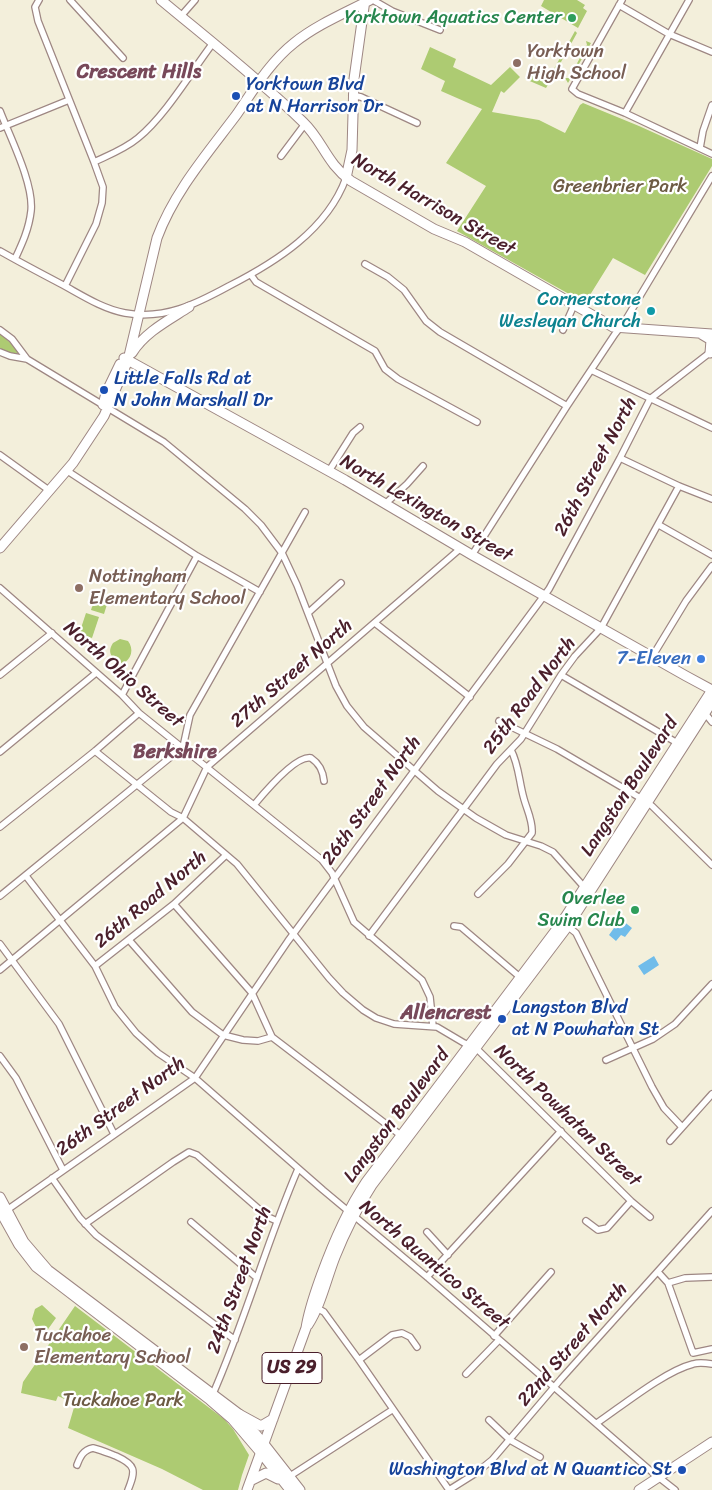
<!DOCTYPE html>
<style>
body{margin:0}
canvas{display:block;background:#f3efdb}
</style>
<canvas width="712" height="1490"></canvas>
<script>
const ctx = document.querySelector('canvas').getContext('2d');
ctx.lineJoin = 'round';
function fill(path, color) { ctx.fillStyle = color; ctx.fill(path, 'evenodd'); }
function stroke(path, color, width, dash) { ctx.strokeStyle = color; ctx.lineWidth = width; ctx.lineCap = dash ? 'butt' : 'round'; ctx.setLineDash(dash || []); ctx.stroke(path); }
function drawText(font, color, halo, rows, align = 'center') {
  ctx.font = font + ' Sriracha,sans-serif'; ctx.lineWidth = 4.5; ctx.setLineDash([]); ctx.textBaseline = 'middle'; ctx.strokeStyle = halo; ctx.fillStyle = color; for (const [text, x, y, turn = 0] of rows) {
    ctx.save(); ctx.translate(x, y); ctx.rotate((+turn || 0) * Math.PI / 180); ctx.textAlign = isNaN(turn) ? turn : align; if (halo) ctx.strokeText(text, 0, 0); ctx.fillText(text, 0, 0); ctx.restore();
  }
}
fill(new Path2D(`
 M544 0H577L585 5 583 8 587 11 578 28 541 6Z
 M575 31 577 33 550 82 531 71 533 67 550 76Z
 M586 41 591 43 568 83 565 78H569L587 45Z
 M430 47 456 59 453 67 491 85 510 67 520 77 504 93 501 91 492 112 539 120 565 133 580 105 583 103 639 126 712 159V166L645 275 613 258 585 303 457 231 486 186 446 163 482 109 441 91 445 81 421 69Z
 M530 72 549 83 546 88 525 79Z
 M0 333 19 351 16 355 0 350Z
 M96 594 109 598 104 614 91 610Z
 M86 613 99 617 92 638 79 634Z
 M120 639 128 641C134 649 132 659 122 664 113 658 106 654 113 643Z
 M42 1305 56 1318 46 1332 37 1329 32 1319 35 1309Z
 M75 1306 224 1419 233 1429 249 1455 242 1475 238 1490H203L162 1469 68 1428 75 1404 58 1396 56 1401 21 1393 23 1382Z`), '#adcb72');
fill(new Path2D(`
 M618 917 632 928 625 937 621 935 616 941 609 935 614 928 611 926Z
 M654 956 659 965 644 975 638 966Z`), '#70bcea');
const street = new Path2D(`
 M39 0 35 7 38 21 94 162 103 187 102 203 96 224 65 286
 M70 0 123 58
 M373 0 392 11 440 30
 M622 0 572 89 578 94 625 113 712 154
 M619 5 669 34 712 52
 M181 16 195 0
 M352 95 361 97 417 123
 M0 111C10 137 34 184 31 211 29 229 22 244 15 259
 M625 113 689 0
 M0 128 69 100
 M700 148 703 131 712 105
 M281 156 305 124
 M94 162C109 155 125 149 138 138 166 115 191 72 213 43
 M0 251C21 263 42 274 63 285 83 296 103 309 125 313 165 320 196 304 229 286 276 262 327 230 346 178
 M365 264 388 277 404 290 426 321 440 332 567 406
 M251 275 256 282 375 351 385 369 398 379 477 422
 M0 330 12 339 27 359
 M563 330 574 305
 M0 352 10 356 27 359 164 442 245 509 261 525 282 553 297 585 336 686 347 706 364 727 438 791 476 818 506 835 541 846 553 852 585 888
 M591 370 712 428
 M0 455 50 491
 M620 458 679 486 712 499
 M66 470 197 556 260 592
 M329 471 353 433 360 427
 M385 504 407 484 423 466
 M659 525 712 555
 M472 555 567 406 615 334 625 321 712 176
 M0 588 122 695 139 713 322 860 332 873 354 922 422 980 430 997 433 1026
 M308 613 341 583
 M375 623 470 697
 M652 657 686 601 712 566
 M0 675 52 633
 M561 675 679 744
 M122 695 197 556
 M704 712 712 722
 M499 721 557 749 642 799 652 806 712 865
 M95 751 171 812 183 818 237 864 329 978 343 993 363 1010 376 1018 394 1024 437 1027 464 1043 476 1048 631 1201 650 1217
 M0 752 96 673
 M254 805C264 793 296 755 311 758 320 764 323 771 324 781
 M0 827 95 751 139 713
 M26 876 95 966 115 1007 136 1033 158 1053 195 1078 323 1190 427 1277 652 1472 675 1490
 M478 894 508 864 532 833C533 821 527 810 524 799 519 782 519 765 511 750
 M0 896 183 747 190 715 305 512
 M174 904 252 993 272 1037 403 1137
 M566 925 576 933 652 1087 664 1108 682 1127
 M454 926 461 927 521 978
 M369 936 497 764 521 739 561 675 575 656 601 628 679 486
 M129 940 192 1012 223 1035 243 1040 258 1041 272 1037
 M0 944 59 1024 114 1134
 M95 966 174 904 225 856
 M0 970 183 818 207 767 461 548
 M0 1056 16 1078 63 1170
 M606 1060 653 1039 675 1024 712 984
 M670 1141 712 1094
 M52 1178 80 1218 96 1235 235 1340
 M7 1210 195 1078 288 941 549 589 620 458 650 399 712 351
 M586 1221 598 1230 607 1228 631 1201
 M191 1222 257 1278
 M85 1224 173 1162 189 1152 197 1155 268 1217 277 1221
 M427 1232 448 1255
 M658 1272 668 1283 693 1353 712 1349
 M427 1277 561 1131
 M668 1283 685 1278 712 1277
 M315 1307 324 1312 359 1360 449 1490
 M494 1336 551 1272
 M359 1360 392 1335 402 1333 410 1337 417 1347
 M466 1374 499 1340
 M212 1396C245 1322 266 1243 298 1169
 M489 1420 510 1440 540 1457
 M597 1423C622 1406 665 1371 693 1364 699 1362 706 1363 712 1364
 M77 1465C80 1457 83 1450 93 1448 101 1450 108 1453 116 1456 136 1465 136 1470 128 1490
 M287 1478 392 1410
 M449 1490 476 1473 492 1460 561 1379 712 1211`);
const secondary = new Path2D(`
 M161 0C209 40 259 79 303 122 323 141 326 163 351 181L434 229 465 242 613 327 712 334
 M346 178 352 150 354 79 365 0
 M701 334 711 340 710 353
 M132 353C145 332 169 320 189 307
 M124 358 345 480 472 555 686 676 712 690
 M103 405 106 393 120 364
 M0 548 73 463 104 416 128 360 157 238C174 192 207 154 237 114 254 89 270 62 294 43 316 25 345 13 370 0
 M0 1197 24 1242 48 1270 239 1414 264 1444
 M0 1211 19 1245 36 1267 210 1400 232 1419 261 1453
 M639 1490 712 1442`);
const primary = new Path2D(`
 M308 1325C321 1305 326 1280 335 1257 345 1232 357 1208 372 1185L568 926 712 702
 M239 1414 261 1426 273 1419
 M264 1444 300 1490
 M261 1453 290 1490
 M252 1480 266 1473 278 1479
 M247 1490 306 1328C309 1309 315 1293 321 1276 333 1243 346 1212 366 1182L562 922 712 690`);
stroke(street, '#9e8783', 8);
stroke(secondary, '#9e8783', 11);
stroke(primary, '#9e8783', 11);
stroke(street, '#fff', 5.5);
stroke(secondary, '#fff', 9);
stroke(primary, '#fff', 9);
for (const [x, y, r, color] of [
 [572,18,5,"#2e9e5b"],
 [517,63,5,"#8d6e63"],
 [236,96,5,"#1a4fb4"],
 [651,311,5,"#0f9aa8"],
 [104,390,5,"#1a4fb4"],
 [79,588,5,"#8d6e63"],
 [701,659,5,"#3f7fe0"],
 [635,910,5,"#2e9e5b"],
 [502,1019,5,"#1a4fb4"],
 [24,1347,5,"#8d6e63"],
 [682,1470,5,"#1a4fb4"]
]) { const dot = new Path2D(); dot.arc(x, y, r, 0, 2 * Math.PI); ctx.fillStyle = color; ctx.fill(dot); stroke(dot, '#fff', 2); }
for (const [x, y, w] of [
 [292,1368,60]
]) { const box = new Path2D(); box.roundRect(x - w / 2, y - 15.5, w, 31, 4); ctx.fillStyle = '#fff'; ctx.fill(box); stroke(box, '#4a1f2b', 1); }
drawText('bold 18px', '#4a1f2b', null, [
 ["US 29",292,1368]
]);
drawText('19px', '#27864d', '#fff', [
 ["Yorktown Aquatics Center",562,18],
 ["Overlee",625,899],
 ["Swim Club",625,921]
], 'right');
drawText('19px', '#785e54', '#fff', [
 ["Yorktown",527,52],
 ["High School",527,74],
 ["Nottingham",89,577],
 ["Elementary School",89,599],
 ["Tuckahoe",34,1336],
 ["Elementary School",34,1358]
], 'left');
drawText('19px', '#164399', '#fff', [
 ["Yorktown Blvd",246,85],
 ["at N Harrison Dr",246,107],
 ["Little Falls Rd at",114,379],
 ["N John Marshall Dr",114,401],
 ["Langston Blvd",512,1008],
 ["at N Powhatan St",512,1030],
 ["Washington Blvd at N Quantico St",672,1470,"right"]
], 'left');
drawText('19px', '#6d5b44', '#fff', [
 ["Greenbrier Park",620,187],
 ["Tuckahoe Park",123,1401]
]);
drawText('19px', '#4a1f2b', '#fff', [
 ["North Harrison Street",433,205,30],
 ["26th Street North",596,467,-62],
 ["North Lexington Street",426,509,30],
 ["27th Street North",292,674,-41],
 ["North Ohio Street",123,675,41],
 ["25th Road North",530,696,-53],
 ["Langston Boulevard",630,787,-57],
 ["26th Street North",372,801,-54],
 ["26th Road North",151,900,-40],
 ["26th Street North",121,1107,-36],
 ["Langston Boulevard",397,1116,-53],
 ["North Powhatan Street",567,1116,44],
 ["North Quantico Street",434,1265,40],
 ["24th Street North",240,1280,-70],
 ["22nd Street North",573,1345,-49]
]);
drawText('19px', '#0d838f', '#fff', [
 ["Cornerstone",641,300],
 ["Wesleyan Church",641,322]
], 'right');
drawText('19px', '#366cbe', '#fff', [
 ["7-Eleven",691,659]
], 'right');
drawText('bold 20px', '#78495a', '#fff', [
 ["Crescent Hills",139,73],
 ["Berkshire",175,753],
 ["Allencrest",446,1014]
]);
</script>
